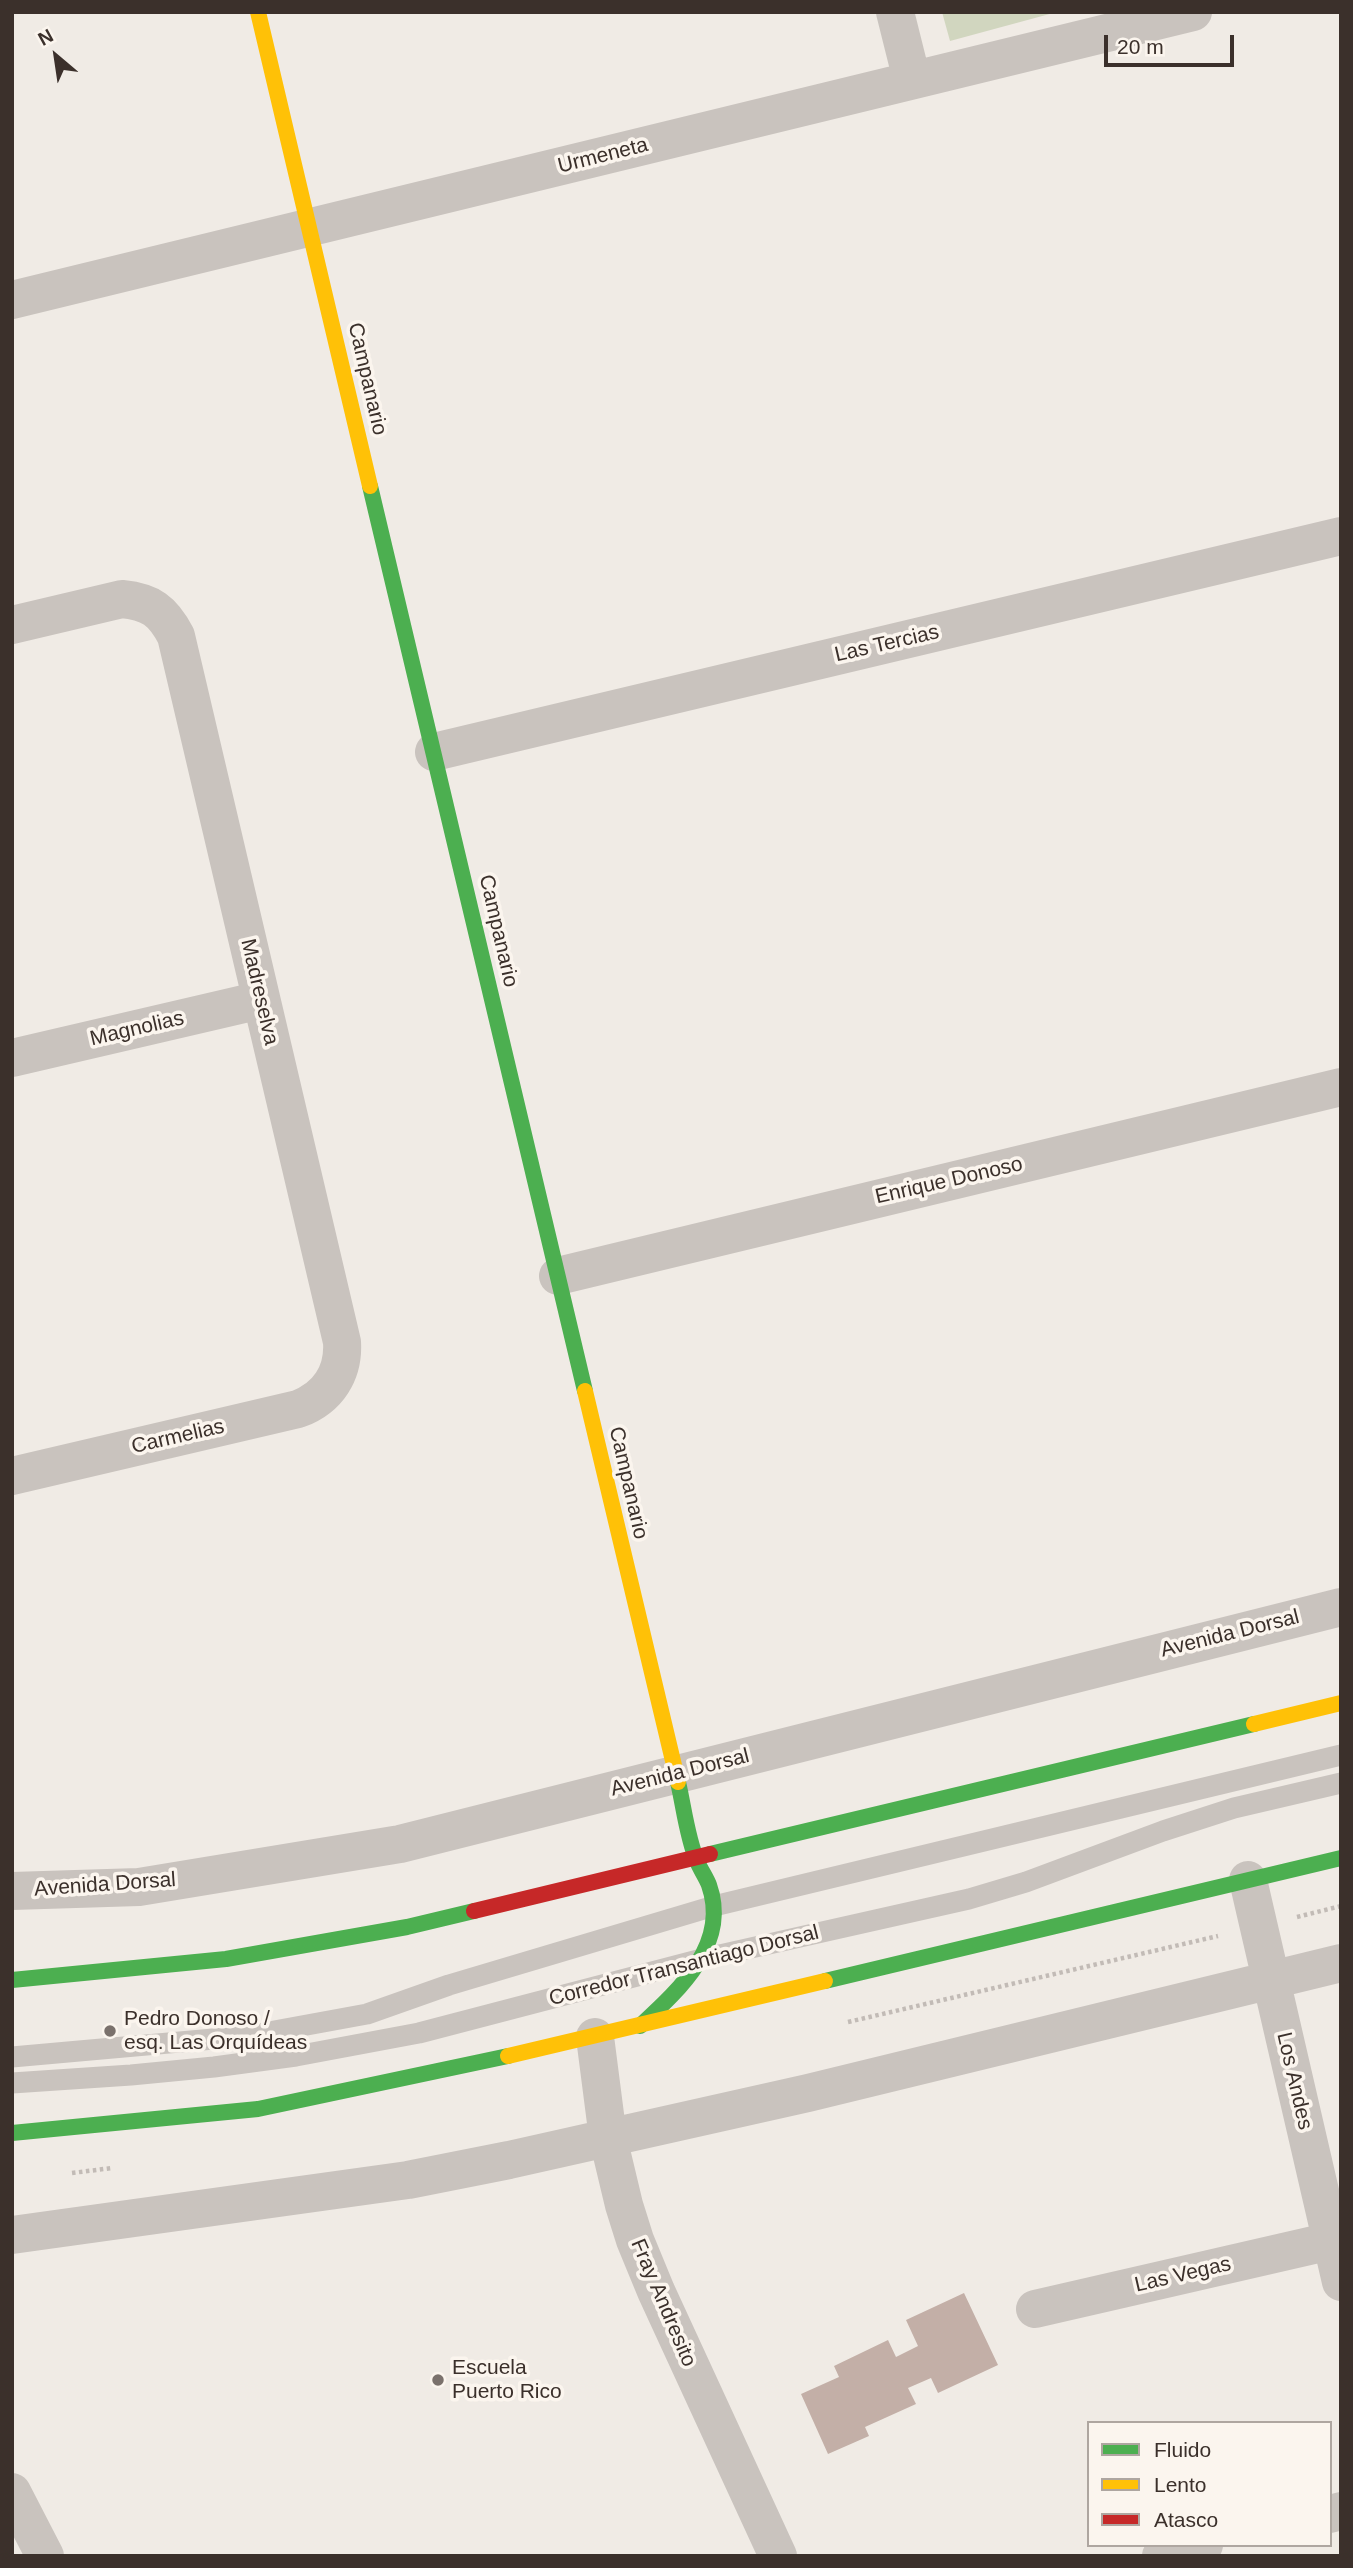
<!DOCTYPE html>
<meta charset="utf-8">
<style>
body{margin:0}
#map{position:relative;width:1353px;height:2568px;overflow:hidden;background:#f0ebe5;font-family:Helvetica,sans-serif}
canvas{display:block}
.frame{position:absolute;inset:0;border:14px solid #3b302b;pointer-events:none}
.legend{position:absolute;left:1087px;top:2421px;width:245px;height:126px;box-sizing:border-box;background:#fbf5ee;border:2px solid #aea6a0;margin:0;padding:9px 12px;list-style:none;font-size:21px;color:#3b302b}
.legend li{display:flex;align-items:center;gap:14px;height:35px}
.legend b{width:35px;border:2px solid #aea6a0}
.north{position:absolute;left:21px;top:21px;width:70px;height:70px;-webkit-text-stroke:5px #fbf5ee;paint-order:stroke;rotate:331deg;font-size:19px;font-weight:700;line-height:28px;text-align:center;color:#3b302b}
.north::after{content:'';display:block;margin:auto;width:24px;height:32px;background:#3b302b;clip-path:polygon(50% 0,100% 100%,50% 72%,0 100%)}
.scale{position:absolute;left:1104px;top:35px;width:130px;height:32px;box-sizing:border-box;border:4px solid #3b302b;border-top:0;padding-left:9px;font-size:21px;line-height:24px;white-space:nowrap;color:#3b302b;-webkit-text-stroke:5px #fbf5ee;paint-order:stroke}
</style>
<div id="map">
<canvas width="1353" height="2568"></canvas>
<div class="frame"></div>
<ul class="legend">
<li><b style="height:9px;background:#4caf50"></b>Fluido</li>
<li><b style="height:9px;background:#ffc107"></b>Lento</li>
<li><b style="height:9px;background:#c62828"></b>Atasco</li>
</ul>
<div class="north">N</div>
<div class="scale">20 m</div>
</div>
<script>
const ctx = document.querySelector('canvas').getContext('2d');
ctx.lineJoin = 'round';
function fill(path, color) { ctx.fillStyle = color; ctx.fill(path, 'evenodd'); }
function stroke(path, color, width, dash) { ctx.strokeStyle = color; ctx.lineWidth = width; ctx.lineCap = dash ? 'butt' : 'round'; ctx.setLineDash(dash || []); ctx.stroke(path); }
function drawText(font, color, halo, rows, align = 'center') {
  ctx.font = font + ' Helvetica,sans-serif'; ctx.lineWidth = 7; ctx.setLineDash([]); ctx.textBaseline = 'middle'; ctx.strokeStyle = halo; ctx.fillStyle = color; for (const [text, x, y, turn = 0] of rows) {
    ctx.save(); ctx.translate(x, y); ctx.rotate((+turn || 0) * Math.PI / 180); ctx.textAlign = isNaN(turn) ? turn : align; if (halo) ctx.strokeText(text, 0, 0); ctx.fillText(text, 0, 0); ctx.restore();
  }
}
fill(new Path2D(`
 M942 12H1057L950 41Z`), '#d1d6bf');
fill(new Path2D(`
 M964 2293 998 2365 938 2393 931 2378 908 2388 916 2404 865 2427 869 2436 828 2454 801 2394 839 2377 834 2366 888 2340 896 2357 918 2346 906 2320Z`), '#c3afa7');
stroke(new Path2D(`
 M1297 1917 1341 1906
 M848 2022 1218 1936
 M72 2173 112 2168`), '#c2bbb6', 4.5, [3.5, 3.5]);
stroke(new Path2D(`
 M12 2057 247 2036 367 2014 449 1985 714 1906 1341 1755
 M12 2083 131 2075 214 2067 296 2056 419 2033 702 1959 969 1899 1026 1882 1163 1831 1234 1808 1341 1783`), '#c9c3be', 21);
stroke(new Path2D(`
 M895 12 912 80
 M12 300 1193 12
 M12 625 122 599C151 602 163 611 176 636L342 1342C344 1373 328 1398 298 1409L12 1476
 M434 752 1341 536
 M12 1058 261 1000
 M558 1276 1341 1087
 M1248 1880 1341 2282
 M12 1891 139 1887 400 1844 1341 1607
 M595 2037 608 2138 624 2205 635 2240 656 2291 778 2556
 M12 2235 408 2180 509 2160 808 2093 1341 1963
 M1035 2309 1331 2241
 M12 2492 45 2556
 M1330 2514 1341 2511
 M1161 2556 1204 2545`), '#c9c3be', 38);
stroke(new Path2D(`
 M370 486 585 1391
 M710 1854 1254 1724
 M12 1980 226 1959 407 1927 474 1911
 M825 1981 1341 1858
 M640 2026C679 1990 730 1944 709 1885 706 1877 700 1869 697 1861 687 1837 684 1808 678 1782
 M12 2133 258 2109 508 2056`), '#4caf50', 16);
stroke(new Path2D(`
 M258 12 370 486
 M585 1391 678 1782
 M1254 1724 1341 1703
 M508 2056 825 1981`), '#ffc107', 16);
stroke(new Path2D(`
 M474 1911 710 1854`), '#c62828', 16);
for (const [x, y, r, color] of [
 [110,2031,7,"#7a716c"],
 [438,2380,7,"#7a716c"]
]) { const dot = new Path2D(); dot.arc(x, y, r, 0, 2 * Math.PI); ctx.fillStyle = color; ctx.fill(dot); stroke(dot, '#fbf5ee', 2.5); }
drawText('21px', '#3b302b', '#fbf5ee', [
 ["Urmeneta",603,156,-14],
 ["Campanario",367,379,77],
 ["Las Tercias",887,644,-13],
 ["Campanario",498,931,77],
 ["Madreselva",259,992,77],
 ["Magnolias",137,1029,-13],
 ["Enrique Donoso",949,1181,-13],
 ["Carmelias",178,1437,-13],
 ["Campanario",628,1483,77],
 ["Avenida Dorsal",1230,1634,-14],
 ["Avenida Dorsal",680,1773,-14],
 ["Avenida Dorsal",105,1885,-4],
 ["Corredor Transantiago Dorsal",684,1966,-14],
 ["Los Andes",1294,2081,77],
 ["Las Vegas",1183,2275,-13],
 ["Fray Andresito",663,2303,67]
]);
drawText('21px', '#3b302b', '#fbf5ee', [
 ["Pedro Donoso /",124,2019],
 ["esq. Las Orquídeas",124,2043],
 ["Escuela",452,2368],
 ["Puerto Rico",452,2392]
], 'left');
</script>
